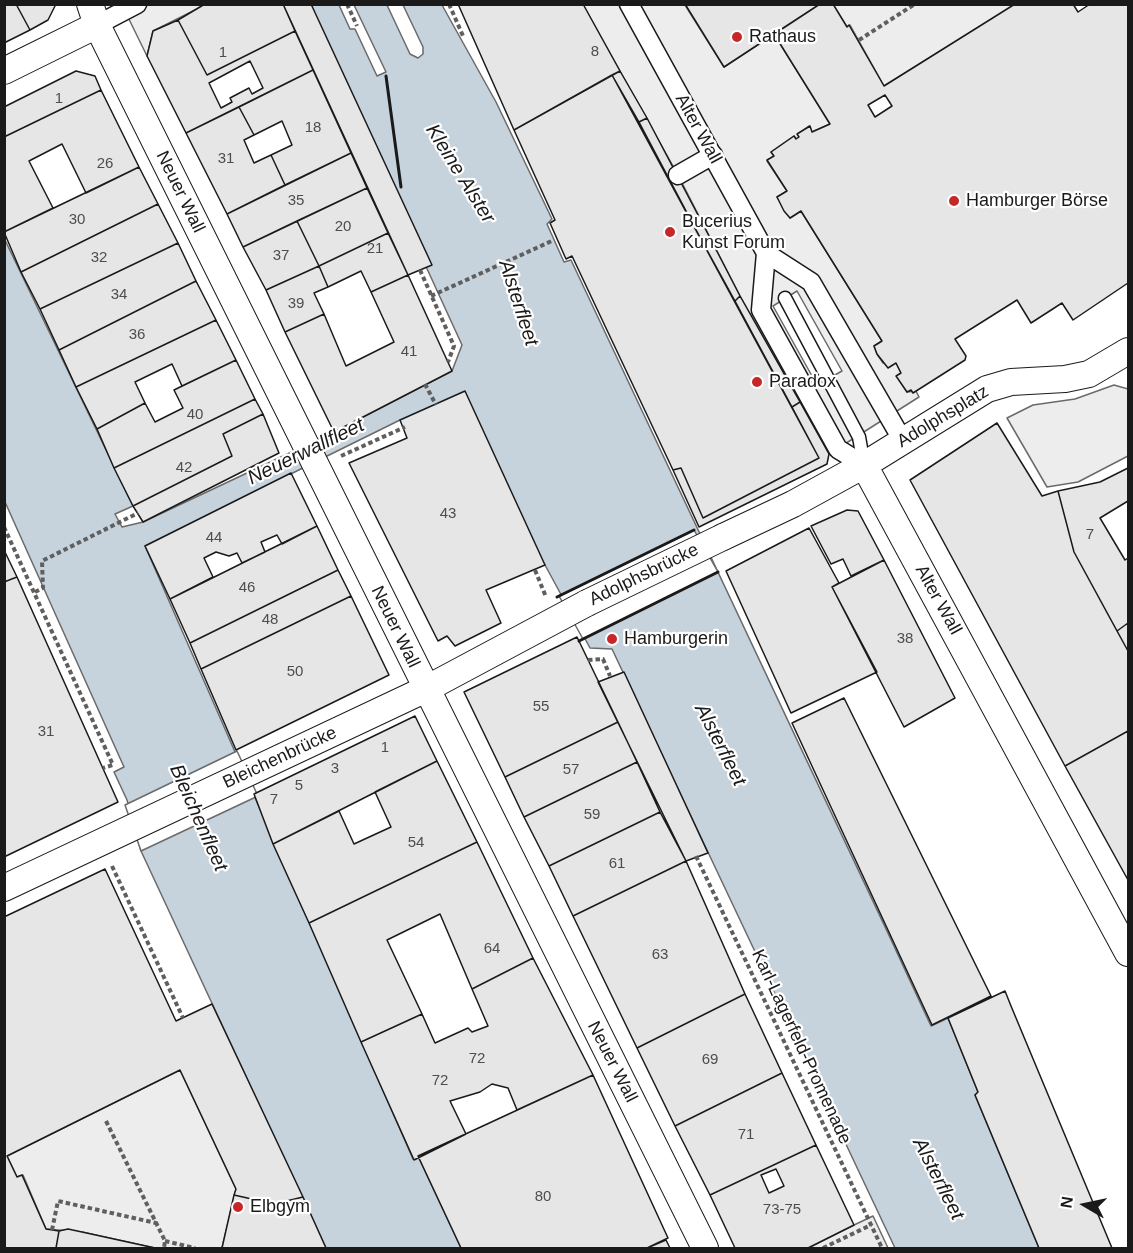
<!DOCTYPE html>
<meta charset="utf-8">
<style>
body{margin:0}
#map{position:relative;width:1133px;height:1253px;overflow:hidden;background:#fff;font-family:Arial,sans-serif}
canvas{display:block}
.frame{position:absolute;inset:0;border:6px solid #1a1a1a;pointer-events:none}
.north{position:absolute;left:1055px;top:1175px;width:60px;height:60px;-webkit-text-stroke:4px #fff;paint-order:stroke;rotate:279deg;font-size:16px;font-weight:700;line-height:24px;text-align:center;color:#1a1a1a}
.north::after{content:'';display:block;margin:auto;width:21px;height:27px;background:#1a1a1a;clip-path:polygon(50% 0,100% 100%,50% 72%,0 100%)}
</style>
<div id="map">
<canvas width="1133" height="1253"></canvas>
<div class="frame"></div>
<div class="north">N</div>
</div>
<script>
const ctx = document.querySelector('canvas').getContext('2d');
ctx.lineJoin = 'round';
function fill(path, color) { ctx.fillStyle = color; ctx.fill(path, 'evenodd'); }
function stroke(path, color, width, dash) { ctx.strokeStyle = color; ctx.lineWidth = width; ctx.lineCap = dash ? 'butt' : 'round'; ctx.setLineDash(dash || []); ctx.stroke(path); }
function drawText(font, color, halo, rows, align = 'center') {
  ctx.font = font + ' Arial,sans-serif'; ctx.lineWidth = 4.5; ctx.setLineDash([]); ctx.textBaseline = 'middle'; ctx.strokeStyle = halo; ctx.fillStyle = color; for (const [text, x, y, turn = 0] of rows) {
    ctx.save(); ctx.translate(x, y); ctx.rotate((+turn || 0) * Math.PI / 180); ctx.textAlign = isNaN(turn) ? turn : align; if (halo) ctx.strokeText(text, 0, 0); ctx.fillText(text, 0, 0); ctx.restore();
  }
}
const parking = new Path2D(`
 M122 5H205L153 31 147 56Z
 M583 5H685L724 67 774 34 830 124 812 132 809 126 798 134 799 137 796 139 794 136 771 152 774 156 767 161 787 191 777 197 790 218 801 211 882 341 874 346 877 354 883 363H896L901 373 897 376 907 392 916 391 919 397 829 454 740 296 678 175ZM797 291 842 371 817 385 773 306Z
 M833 5H1015L884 86 850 25 847 27Z
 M1114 385 1128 389V456L1078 482 1047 487 1007 418 1033 405 1075 399Z
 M180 1070 236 1189 222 1248H155L82 1232 46 1229 23 1175 17 1177 7 1156Z
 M873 1216 888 1248H808L854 1225Z`);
fill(parking, '#ededed');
stroke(parking, '#6a6a6a', 1.5);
const water = new Path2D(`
 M306 5H339L350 29H355L377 76 386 72 354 5H387L410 54 418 58 423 54V47L403 5H442L496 102 552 219 547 224 564 262 571 260C691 516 813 770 931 1026L948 1018 978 1092 975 1095 1039 1248H895L612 649 590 648 545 565 400 420 145 546 413 1159 418 1156 461 1248H326L141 851 127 800 114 772 124 767 5 502 4 238 133 506 115 514 122 527 143 522 334 432 452 371 462 345Z`);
fill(water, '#c6d2dc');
stroke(water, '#6a6a6a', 1.5);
const pier = new Path2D(`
 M694 530 718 572 583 639 559 596Z
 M237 751 258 796 141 851 125 805Z`);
fill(pier, '#fff');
stroke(pier, '#6a6a6a', 1.5);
const building = new Path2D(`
 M4 4H16L30 30 4 43Z
 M16 4H56L48 20 30 30Z
 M205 4H283L295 31 207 75 178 20Z
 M283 4H311L432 265 408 275Z
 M458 4H583L620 71 514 130Z
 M685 4H820L724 67Z
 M820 4H833L847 27 849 25 884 86 1015 4H1073L1078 12 1090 4H1128V283L1073 320 1062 303 1031 323 1017 300 955 339 966 356 965 360 913 393 911 390 907 392 896 376 901 373 896 363 888 368 877 354 874 346 882 341 801 211 790 218 784 211 777 197 787 191 767 160 774 156 771 152 794 136 796 139 799 137 797 134 810 126 812 132 830 124 774 34ZM885 95 892 106 875 117 868 105Z
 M178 20 207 75 295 31 313 70 186 133 147 56 153 31ZM250 61 263 88 252 94 249 88 230 98 232 102 221 108 209 83Z
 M313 70 351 153 285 185 271 155 292 145 282 121 254 135 239 107Z
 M76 71 95 76 101 90 4 137V107Z
 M620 71 647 118 639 122 612 75Z
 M612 75 819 458 703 518 681 468 673 470 572 256 566 259 550 223 555 220 514 130Z
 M101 90 139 167 86 193 62 144 29 161 53 208 4 232V137Z
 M239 107 254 135 244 140 254 163 271 155 285 185 227 214 186 133Z
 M647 118 709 236 702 241 639 122Z
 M351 153 367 188 243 247 227 214Z
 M139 167 158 204 21 272 4 232Z
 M367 188 388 233 319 266 297 221Z
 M158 204 178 243 40 309 21 272Z
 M297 221 319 266 266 290 243 247Z
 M388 233 408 275 371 292 361 271 328 287 319 266Z
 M709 236 740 296 735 301 702 241Z
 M178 243 196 281 59 350 40 309Z
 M319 266 328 287 314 293 324 314 285 332 266 290Z
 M408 275 452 371 334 432 285 332 324 314 346 366 394 342 371 292Z
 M196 281 216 320 76 387 59 350Z
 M740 296 800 402 792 407 735 301Z
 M216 320 236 360 182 386 172 364 135 382 145 403 97 429 76 387Z
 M236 360 255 399 114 468 97 429 145 403 155 422 183 408 174 390Z
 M465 391 545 565 486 590 501 623 455 646 447 636 438 641 349 463 407 438 400 420Z
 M255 399 263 414 223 434 232 456 133 506 114 468Z
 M800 402 829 454 827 464 699 527 673 470 681 468 703 518 819 458 792 407Z
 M263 414 279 453 143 522 133 506 232 456 223 434Z
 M997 423 1042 496 1058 491 1074 552 1128 651V731L1065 766 910 480Z
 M1128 468V501L1100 518 1125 560 1128 558V623L1117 631 1074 552 1058 491 1100 482Z
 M291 473 317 526 282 544 277 535 261 542 265 552 242 563 237 553 229 556 216 552 204 558 213 577 170 599 145 546Z
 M847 510 858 511 884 560 851 576 843 559 831 564 811 526Z
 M317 526 338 570 190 643 170 599Z
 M809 528 839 583 832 587 877 672 791 713 726 571Z
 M4 550 17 577 4 582Z
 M884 560 955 698 904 727 832 587Z
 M338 570 351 596 201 669 190 643Z
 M17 577 118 802 4 857V582Z
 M351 596 389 675 236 750 201 669Z
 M1128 623V651L1117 631Z
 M577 637 618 722 505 777 464 692Z
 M624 672 708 853 686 861 598 682Z
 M844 698 991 996 932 1025 792 723Z
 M415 716 437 761 273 844 254 794Z
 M618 722 637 762 524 817 505 777Z
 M1128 731V880L1065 766Z
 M437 761 477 842 309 923 273 844 339 811 354 844 391 827 375 792Z
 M637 762 660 812 549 866 524 817Z
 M660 812 686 861 573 916 549 866Z
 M477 842 533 958 472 989 440 914 387 940 422 1014 361 1042 309 923Z
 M686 861 745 994 637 1048 573 916Z
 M105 869 176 1021 212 1004 303 1197 274 1204 234 1195 236 1189 180 1070 7 1156 17 1177 22 1175 46 1229 59 1231 56 1248H4V917Z
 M533 958 593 1075 517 1110 508 1088 492 1084 480 1092 450 1101 466 1134 414 1160 361 1042 422 1014 435 1043 468 1028 472 1032 488 1026 472 989Z
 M1005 991 1011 1006 1112 1248H1039L975 1095 978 1092 948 1018Z
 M745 994 782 1073 675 1126 637 1048Z
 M782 1073 816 1145 710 1195 675 1126Z
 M593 1075 668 1238 647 1248H461L418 1156Z
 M816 1145 854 1225 808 1248H735L710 1195ZM776 1169 784 1186 769 1193 761 1175Z
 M234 1195 274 1204 303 1197 326 1248H222Z
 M68 1229 82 1232 155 1248H56L59 1231Z
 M666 1240 670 1248H647Z`);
fill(building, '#e6e6e6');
stroke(building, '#1a1a1a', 1.5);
const service = new Path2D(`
 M785 298 859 437 864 465`);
const pedestrian = new Path2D(`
 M629 4 766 253 811 282 903 441
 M97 25 137 4
 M678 175 713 155
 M766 253 761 310 838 449 864 465`);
const minor = new Path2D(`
 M90 4 97 25 705 1248
 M4 71 97 25
 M864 465 1128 953
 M723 537 793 504 864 465 987 389 1011 382 1065 379 1089 374 1128 351
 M4 888 426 689 587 603`);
stroke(service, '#1a1a1a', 15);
stroke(pedestrian, '#1a1a1a', 21);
stroke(minor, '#1a1a1a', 28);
stroke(new Path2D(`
 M347 4 357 26
 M449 4 463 36
 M859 40 915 4
 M420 270 454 346 448 362
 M425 384 436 405
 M341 456 405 427
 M4 527 113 765 103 768
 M535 570 546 597
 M35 592 43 588 42 561 138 513
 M588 660 603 659 610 676
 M696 856 882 1248
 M112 866 183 1018
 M106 1121 165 1241 164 1248
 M52 1230 58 1201 156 1223
 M165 1241 195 1248
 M823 1248 871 1225`), '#5f5f5f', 4, [4.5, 3]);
stroke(service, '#fff', 12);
stroke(pedestrian, '#fff', 18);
stroke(minor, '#fff', 26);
const minorBridge = new Path2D(`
 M587 603 723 537`);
stroke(minorBridge, '#1a1a1a', 28, []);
stroke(new Path2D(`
 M431 296 554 240`), '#5f5f5f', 4, [4.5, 3]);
stroke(minorBridge, '#fff', 26);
stroke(new Path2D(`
 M386 76 401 187
 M557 597 694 530
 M579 641 718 572`), '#1a1a1a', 3);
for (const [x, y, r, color] of [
 [737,37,6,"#c62828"],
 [954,201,6,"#c62828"],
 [670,232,6,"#c62828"],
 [757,382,6,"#c62828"],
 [612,639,6,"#c62828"],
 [238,1207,6,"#c62828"]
]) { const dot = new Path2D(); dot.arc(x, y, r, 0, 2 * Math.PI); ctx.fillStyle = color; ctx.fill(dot); stroke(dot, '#fff', 2); }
drawText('15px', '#4d4d4d', null, [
 ["8",595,52],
 ["1",223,53],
 ["1",59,99],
 ["18",313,128],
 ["31",226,159],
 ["26",105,164],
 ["35",296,201],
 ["30",77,220],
 ["20",343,227],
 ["21",375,249],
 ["37",281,256],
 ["32",99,258],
 ["34",119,295],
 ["39",296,304],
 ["36",137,335],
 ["41",409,352],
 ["40",195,415],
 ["42",184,468],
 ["43",448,514],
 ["7",1090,535],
 ["44",214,538],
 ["46",247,588],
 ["48",270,620],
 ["38",905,639],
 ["50",295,672],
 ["55",541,707],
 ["31",46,732],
 ["1",385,748],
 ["3",335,769],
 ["57",571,770],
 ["5",299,786],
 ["7",274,800],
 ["59",592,815],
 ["54",416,843],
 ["61",617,864],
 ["64",492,949],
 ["63",660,955],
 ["72",477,1059],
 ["69",710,1060],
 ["72",440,1081],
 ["71",746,1135],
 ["80",543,1197],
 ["73-75",782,1210]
]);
drawText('18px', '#1a1a1a', '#fff', [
 ["Rathaus",749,37],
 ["Hamburger Börse",966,201],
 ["Bucerius",682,222],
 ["Kunst Forum",682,243],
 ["Paradox",769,382],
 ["Hamburgerin",624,639],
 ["Elbgym",250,1207]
], 'left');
drawText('18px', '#1a1a1a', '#fff', [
 ["Alter Wall",698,129,61],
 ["Neuer Wall",180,192,64],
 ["Adolphsplatz",943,417,-31],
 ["Adolphsbrücke",644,575,-26],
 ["Alter Wall",938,600,61],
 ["Neuer Wall",395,627,64],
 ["Bleichenbrücke",280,758,-25],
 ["Karl-Lagerfeld-Promenade",801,1047,65],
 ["Neuer Wall",612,1062,63]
]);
drawText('italic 20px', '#1a1a1a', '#fff', [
 ["Kleine Alster",460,174,58],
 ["Alsterfleet",518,303,72],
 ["Neuerwallfleet",306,452,-26],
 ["Alsterfleet",720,745,63],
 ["Bleichenfleet",198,818,66],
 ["Alsterfleet",938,1179,63]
]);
</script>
